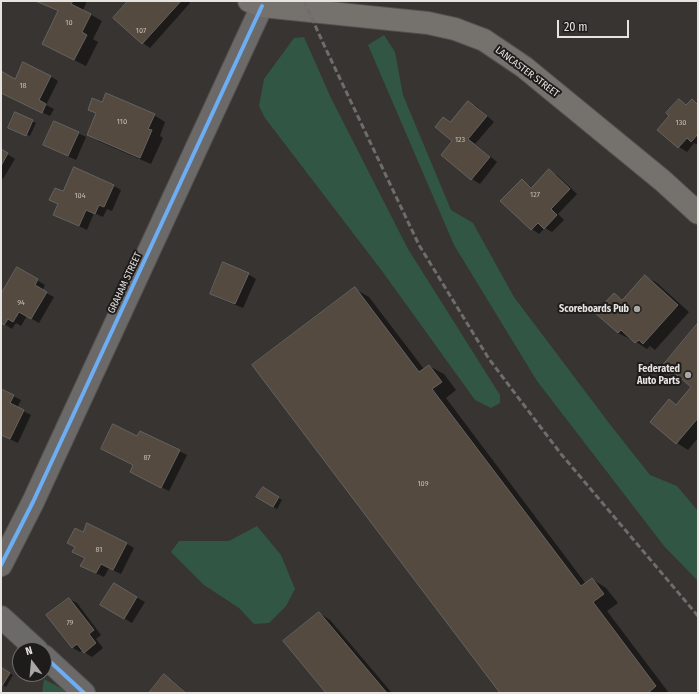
<!DOCTYPE html>
<style>
body{margin:0}
#map{position:relative;width:699px;height:694px;overflow:hidden;background:#373432;font-family:"Fira Sans Condensed",sans-serif}
canvas{display:block}
.frame{position:absolute;inset:0;border:2px solid #e6e3e1;pointer-events:none}
.north{position:absolute;left:12px;top:642px;width:40px;height:40px;box-sizing:border-box;background:#1e1c1b;border:1px solid #6e6c6a;border-radius:50%;rotate:344deg;font-size:11px;font-weight:700;line-height:16px;text-align:center;color:#e6e3e1}
.north::after{content:'';display:block;margin:auto;width:14px;height:18px;background:#a9a6a4;clip-path:polygon(50% 0,100% 100%,50% 72%,0 100%)}
.scale{position:absolute;left:557px;top:20px;width:72px;height:18px;box-sizing:border-box;border:2px solid #e6e3e1;border-top:0;padding-left:5px;font-size:12px;line-height:14px;white-space:nowrap;color:#e6e3e1;-webkit-text-stroke:3px #1e1c1b;paint-order:stroke}
</style>
<div id="map">
<canvas width="699" height="694"></canvas>
<div class="frame"></div>
<div class="north">N</div>
<div class="scale">20 m</div>
</div>
<script>
const ctx = document.querySelector('canvas').getContext('2d');
ctx.lineJoin = 'round';
function fill(path, color) { ctx.fillStyle = color; ctx.fill(path, 'evenodd'); }
function stroke(path, color, width, dash) { ctx.strokeStyle = color; ctx.lineWidth = width; ctx.lineCap = dash ? 'butt' : 'round'; ctx.setLineDash(dash || []); ctx.stroke(path); }
function drawText(font, color, halo, rows, align = 'center') {
  ctx.font = font + ' "Fira Sans Condensed",sans-serif'; ctx.lineWidth = 4; ctx.setLineDash([]); ctx.textBaseline = 'middle'; ctx.strokeStyle = halo; ctx.fillStyle = color; for (const [text, x, y, turn = 0] of rows) {
    ctx.save(); ctx.translate(x, y); ctx.rotate((+turn || 0) * Math.PI / 180); ctx.textAlign = isNaN(turn) ? turn : align; if (halo) ctx.strokeText(text, 0, 0); ctx.fillText(text, 0, 0); ctx.restore();
  }
}
fill(new Path2D(`
 M384 35 395 52 403 95 451 210 473 223 514 297 612 427 650 475 677 486 698 511V581L664 546 537 381 454 245 368 45Z
 M304 37 331 98 408 249 500 395V403L491 408 475 400 382 271 265 118 259 106 264 79 294 38Z
 M257 526 281 555 295 589 286 606 269 623 254 624 239 608 204 585 171 552 179 541H229Z
 M44 679 68 692 69 693H42Z`), '#315643');
fill(new Path2D(`
 M37 1H87L83 10 102 21 93 39 98 42 86 66 43 44 59 12Z
 M130 1H188L190 3 150 48 143 43Z
 M1 73 16 80 50 76 58 81 46 105 54 109 50 116 1 93Z
 M679 100 687 105 692 101 698 104V145L694 143 687 152 679 147 659 129 671 116Z
 M468 102 476 106 494 122 475 144 497 162 480 184 472 179 442 155 453 141 443 118 451 122Z
 M102 104 154 115 165 122 160 136 163 138 151 164 100 142 88 135 97 114 89 109Z
 M15 113 36 123 30 136 11 128Z
 M78 133 86 137 76 160 52 149 44 145Z
 M1 150 15 159 3 179 1 178Z
 M75 169 114 186 121 190 112 211 107 209 103 217 94 213 87 230 54 214Z
 M549 171 557 175 577 194 558 214 564 220 552 232 545 228 539 234 532 229 502 201 522 180 533 188Z
 M18 268 45 285 42 291 54 297 39 323 27 316 21 326 16 323 12 329 1 322V295Z
 M248 274 256 279 243 308 218 298 211 293Z
 M645 276 657 283 689 312 655 350 650 346 647 349 636 342 631 338 630 339 618 333 614 294 624 300Z
 M355 289 369 297 424 369 429 366 444 374 456 390 446 398 586 584 592 579 606 588 618 603 607 611 669 693H501Z
 M698 325V438L688 450 677 443 669 401 677 405 693 387Z
 M1 390 21 400 17 408 31 415 18 443 1 435Z
 M138 437 179 451 187 455 169 491 131 472 134 465Z
 M263 488 282 500 277 509 258 497Z
 M83 534 127 544 134 548 121 574 109 568 104 577 89 570 86 558 76 547Z
 M114 585 145 602 132 623 102 605Z
 M69 599 77 603 101 635 96 639 103 648 92 657 84 652 83 650 80 652 73 648Z
 M319 613 330 620 392 693H328Z
 M1 668 13 675 6 687 1 684Z
 M164 676 172 680 187 693H150Z`), '#0007');
const building = new Path2D(`
 M36 1H73L71 4 91 14 82 32 87 35 74 60 42 44 58 11Z
 M128 1H181L142 44 113 18Z
 M23 62 51 76 39 100 46 104 42 113 1 93V71L15 79Z
 M106 93 155 114 148 129 152 130 140 158 87 135 96 113 88 110 92 98 102 102Z
 M679 99 686 105 692 99 698 105V134L691 142 687 138 678 148 657 130 669 116 666 113Z
 M468 101 487 116 468 139 490 157 471 180 441 155 452 141 435 127 443 117 450 122Z
 M15 112 33 120 26 136 8 128Z
 M54 121 79 132 68 156 43 145Z
 M1 149 8 153 1 166Z
 M74 167 114 185 104 207 99 205 95 214 86 210 79 226 53 215 58 204 49 200 55 188 63 191Z
 M549 169 570 189 551 209 557 215 544 229 538 223 531 230 500 201 522 179 531 188Z
 M223 262 249 273 235 304 210 294Z
 M17 267 38 279 35 285 47 292 31 319 19 312 13 322 8 319 4 325 1 323V294Z
 M645 275 678 305 643 344 639 340 635 343 621 330 618 333 595 313 614 293 622 300Z
 M355 287 419 372 429 365 442 382 432 389 581 586 592 578 604 594 593 602 656 686 648 693H500L252 365Z
 M698 323V418L676 444 650 422 669 399 676 405 691 387 664 364Z
 M1 389 14 395 10 403 24 410 10 439 1 435Z
 M113 424 137 436 140 431 180 450 161 488 130 472 133 465 101 449Z
 M263 487 279 497 273 507 256 497Z
 M87 523 127 543 113 570 101 564 96 573 80 566 85 558 72 552 75 547 67 543 75 528 83 532Z
 M114 583 137 597 124 619 100 605Z
 M69 598 94 630 89 634 96 643 84 653 77 644 72 648 46 615Z
 M319 612 387 693H326L283 641Z
 M1 667 10 673 2 686 1 685Z
 M164 674 186 693H149Z`);
fill(building, '#554a3f');
stroke(building, '#646261', 1);
const minor = new Path2D(`
 M1 565 33 502 262 6
 M1 617 37 650
 M44 656 84 693`);
const secondary = new Path2D(`
 M249 1 262 6 428 23 455 29 484 40 524 67 663 181 698 213`);
stroke(minor, '#53504e', 24);
stroke(secondary, '#53504e', 24);
stroke(minor, '#6b6a68', 22);
stroke(secondary, '#75716d', 22);
stroke(new Path2D(`
 M304 1 324 45 419 245 489 359 561 454 698 616`), '#6f6d6c', 3, [6, 3]);
stroke(new Path2D(`
 M1 565 33 502 262 6
 M44 656 84 693`), '#6dadf4', 4);
for (const [x, y, r, color] of [
 [637,309,4,"#a9a6a4"],
 [688,375,4,"#a9a6a4"]
]) { const dot = new Path2D(); dot.arc(x, y, r, 0, 2 * Math.PI); ctx.fillStyle = color; ctx.fill(dot); stroke(dot, '#1e1c1b', 1.5); }
drawText('8px', '#c2bdb8', null, [
 ["10",69,23],
 ["107",141,31],
 ["18",23,86],
 ["110",122,122],
 ["130",681,123],
 ["123",460,140],
 ["127",535,195],
 ["104",80,196],
 ["94",21,303],
 ["87",147,458],
 ["109",423,484],
 ["81",99,550],
 ["79",70,623]
]);
drawText('10px', '#e6e3e1', '#1e1c1b', [
 ["LANCASTER STREET",527,72,37],
 ["GRAHAM STREET",125,283,-65]
]);
drawText('bold 10px', '#e6e3e1', '#1e1c1b', [
 ["Scoreboards Pub",629,309],
 ["Federated",680,369],
 ["Auto Parts",680,381]
], 'right');
</script>
